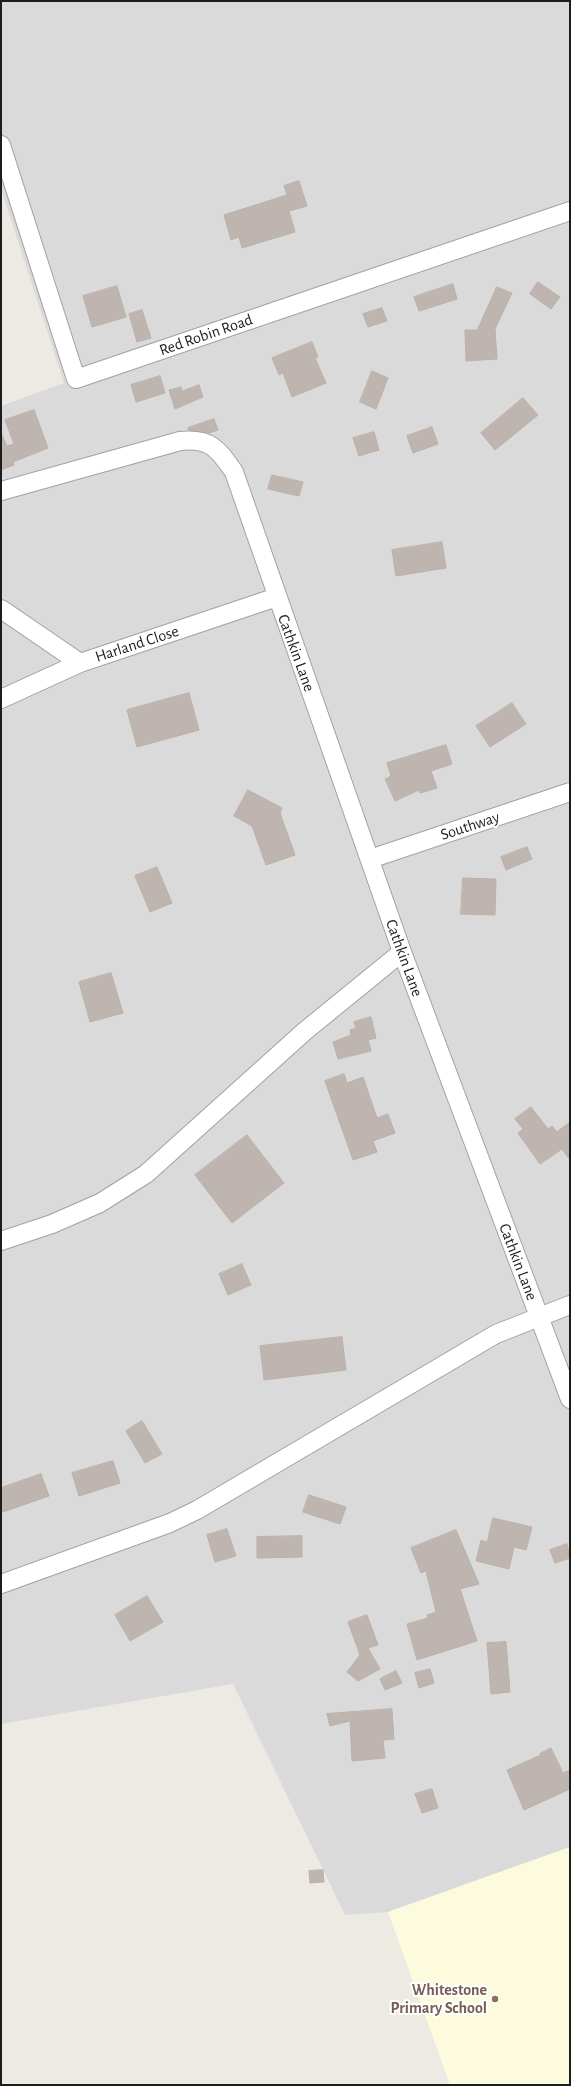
<!DOCTYPE html>
<style>
body{margin:0}
#map{position:relative;width:571px;height:2086px;overflow:hidden;background:#edeae4;font-family:"Alegreya Sans",sans-serif}
canvas{display:block}
.frame{position:absolute;inset:0;border:2px solid #1d1d1d;pointer-events:none}
</style>
<div id="map">
<canvas width="571" height="2086"></canvas>
<div class="frame"></div>
</div>
<script>
const ctx = document.querySelector('canvas').getContext('2d');
ctx.lineJoin = 'round';
function fill(path, color) { ctx.fillStyle = color; ctx.fill(path, 'evenodd'); }
function stroke(path, color, width, dash) { ctx.strokeStyle = color; ctx.lineWidth = width; ctx.lineCap = dash ? 'butt' : 'round'; ctx.setLineDash(dash || []); ctx.stroke(path); }
function drawText(font, color, halo, rows, align = 'center') {
  ctx.font = font + ' "Alegreya Sans",sans-serif'; ctx.lineWidth = 4; ctx.setLineDash([]); ctx.textBaseline = 'middle'; ctx.strokeStyle = halo; ctx.fillStyle = color; for (const [text, x, y, turn = 0] of rows) {
    ctx.save(); ctx.translate(x, y); ctx.rotate((+turn || 0) * Math.PI / 180); ctx.textAlign = isNaN(turn) ? turn : align; if (halo) ctx.strokeText(text, 0, 0); ctx.fillText(text, 0, 0); ctx.restore();
  }
}
fill(new Path2D(`
 M1 1H570V1847L388 1912 345 1915 233 1684 1 1724V406L64 383 1 189Z`), '#dbdada');
fill(new Path2D(`
 M570 1847V2085H450L388 1912Z`), '#fcfbde');
const building = new Path2D(`
 M299 181 307 206 289 211 295 232 242 248 239 237 231 240 224 215 287 195 284 186Z
 M538 282 560 297 551 309 530 294Z
 M453 284 457 299 419 311 414 297Z
 M117 286 126 317 92 327 83 296Z
 M497 287 512 293 495 329 497 359 466 361 465 330H477Z
 M382 308 387 321 368 327 363 314Z
 M142 310 151 338 137 342 129 314Z
 M312 342 318 357 315 358 326 383 292 397 283 373 279 375 272 358Z
 M372 371 388 378 376 409 360 402Z
 M160 376 165 393 136 402 131 385Z
 M199 385 203 397 175 409 169 390 181 387 182 391Z
 M523 398 538 415 495 450 481 433Z
 M34 410 48 448 13 462 14 465 1 470V433L7 446 14 444 5 420Z
 M214 419 218 430 209 433 189 430 188 428Z
 M432 427 438 444 413 453 407 436Z
 M374 432 379 450 359 456 353 438Z
 M272 475 303 482 299 496 268 489Z
 M442 542 446 568 396 576 392 550Z
 M189 693 199 730 137 747 127 710Z
 M512 703 526 724 490 747 476 726Z
 M446 745 452 764 431 771 437 788 420 793 419 790 395 801 385 779 391 776 387 763Z
 M248 790 282 808 280 813 295 855 266 865 252 826 234 816Z
 M527 847 532 859 506 870 501 857Z
 M157 867 172 903 150 912 135 876Z
 M463 878 496 879 495 915 461 914Z
 M111 973 123 1013 90 1022 79 982Z
 M371 1017 376 1038 368 1040 371 1051 338 1059 333 1042 351 1035 350 1030 356 1028 354 1022Z
 M344 1074 347 1083 363 1077 377 1118 388 1114 395 1133 373 1141 377 1152 353 1160 325 1081Z
 M531 1107 548 1129 552 1126 557 1132 570 1122V1160L562 1149 540 1164 518 1133 523 1129 515 1119Z
 M247 1135 284 1183 232 1223 195 1175Z
 M242 1264 251 1285 228 1295 219 1274Z
 M342 1337 346 1370 264 1380 260 1346Z
 M142 1421 162 1454 145 1463 126 1431Z
 M113 1461 120 1483 79 1496 72 1473Z
 M41 1474 49 1496 3 1512 1 1505V1488Z
 M309 1495 346 1507 340 1524 303 1512Z
 M493 1518 532 1527 526 1550 514 1547 509 1569 476 1561 481 1540 487 1542Z
 M227 1529 236 1556 215 1562 207 1535Z
 M456 1530 479 1584 460 1589 477 1641 417 1660 407 1624 428 1618 427 1615 436 1612 426 1571 421 1573 411 1548Z
 M302 1536V1557L257 1558V1537Z
 M567 1544 570 1558 555 1563 550 1550Z
 M147 1596 163 1622 130 1641 115 1615Z
 M367 1615 378 1645 368 1648 380 1669 358 1681 347 1672 360 1655 348 1622Z
 M506 1642 510 1692 491 1694 487 1643Z
 M430 1669 434 1683 419 1688 415 1673Z
 M396 1671 402 1683 385 1690 380 1679Z
 M392 1709 394 1739 383 1740 385 1758 352 1761 350 1721 330 1726 327 1714Z
 M551 1748 563 1773 570 1770V1789L524 1810 507 1770 541 1755 540 1754Z
 M432 1789 438 1808 422 1813 415 1794Z
 M323 1870 324 1882 310 1883 309 1871Z`);
fill(building, '#beb5b1');
stroke(building, '#beb0a7', 1);
const minor = new Path2D(`
 M1 145 76 379 570 211
 M1 491 180 441C211 438 218 449 234 472L402 952 570 1399
 M1 609 80 663
 M1 699 80 663 277 597
 M370 859 570 792
 M1 1241 52 1224 100 1203 146 1174 305 1031 402 952
 M1 1584 170 1523 197 1510 496 1334 570 1305`);
stroke(minor, '#a1a1a1', 20);
stroke(minor, '#fff', 18);
for (const [x, y, r, color] of [
 [495,1999,4,"#8d6e63"]
]) { const dot = new Path2D(); dot.arc(x, y, r, 0, 2 * Math.PI); ctx.fillStyle = color; ctx.fill(dot); stroke(dot, '#fff', 1.5); }
drawText('16px', '#1d1d1d', '#fff', [
 ["Red Robin Road",206,335,-19],
 ["Harland Close",137,644,-18],
 ["Cathkin Lane",296,653,70],
 ["Southway",470,826,-18],
 ["Cathkin Lane",404,958,70],
 ["Cathkin Lane",518,1262,69]
]);
drawText('bold 16px', '#785e54', '#fff', [
 ["Whitestone",487,1990],
 ["Primary School",487,2008]
], 'right');
</script>
